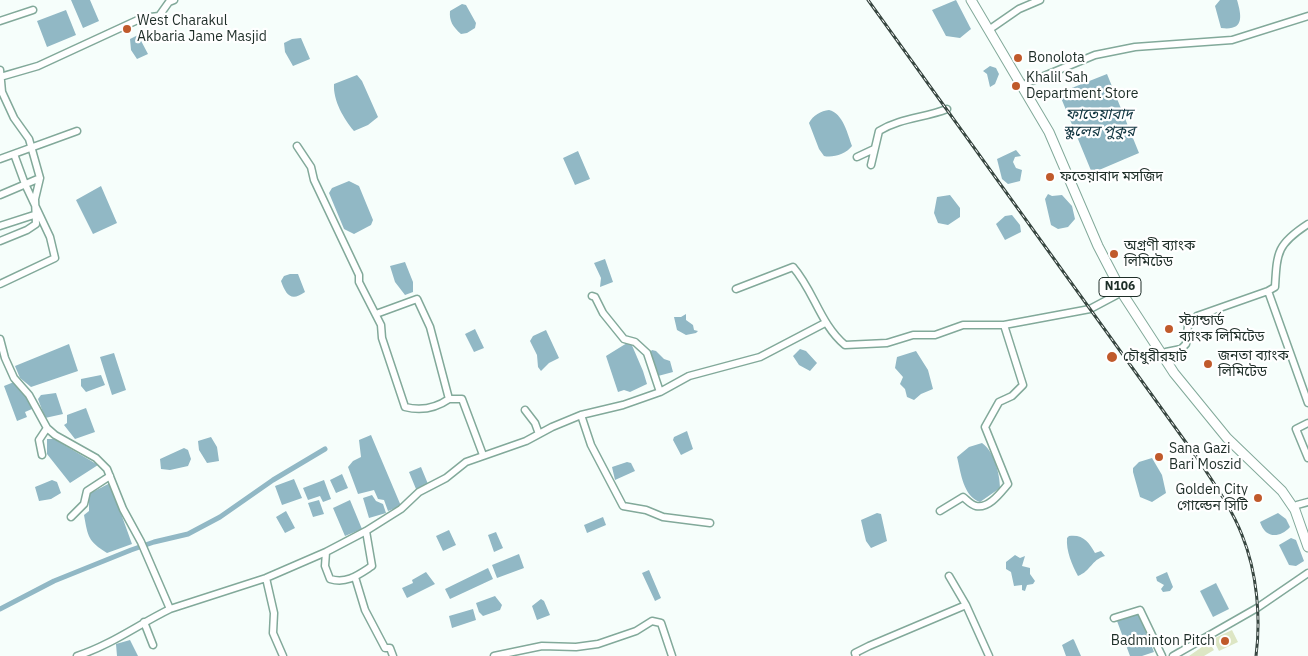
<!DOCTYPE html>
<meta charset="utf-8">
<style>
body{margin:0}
canvas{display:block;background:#f6fefb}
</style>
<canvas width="1308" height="656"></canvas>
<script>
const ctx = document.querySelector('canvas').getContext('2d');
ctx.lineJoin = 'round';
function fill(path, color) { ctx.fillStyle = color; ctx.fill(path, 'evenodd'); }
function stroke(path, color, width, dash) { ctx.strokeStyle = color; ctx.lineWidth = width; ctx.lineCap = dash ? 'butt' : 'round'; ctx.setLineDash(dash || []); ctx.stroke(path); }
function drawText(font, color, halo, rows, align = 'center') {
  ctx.font = font + ' "IBM Plex Sans","Noto Sans Bengali",sans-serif'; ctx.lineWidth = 4.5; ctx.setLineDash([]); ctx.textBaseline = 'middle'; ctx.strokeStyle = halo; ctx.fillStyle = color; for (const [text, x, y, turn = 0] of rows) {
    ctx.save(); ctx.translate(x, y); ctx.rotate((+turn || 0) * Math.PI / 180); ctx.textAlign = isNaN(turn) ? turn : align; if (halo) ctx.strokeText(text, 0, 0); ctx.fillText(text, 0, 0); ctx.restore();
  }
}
fill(new Path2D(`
 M1232 630 1238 642 1219 651 1213 639Z
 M1209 642 1214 650 1204 656H1189Z`), '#dde6c4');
fill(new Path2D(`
 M71 0H90L99 21 83 28Z
 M956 0 971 29 960 38 946 36 932 10Z
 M1220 0H1237C1242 17 1244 31 1221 28L1215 6Z
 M462 4 466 5 476 23 475 28 467 33 461 34C453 27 449 21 450 11Z
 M66 10 76 35 47 47 37 21Z
 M138 35 148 54 137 59 131 50 130 39Z
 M301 38 310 59 293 66 285 52 284 43 292 39Z
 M990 66 996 68 999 74 995 84 990 87 987 74 983 71Z
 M1107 74 1139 153 1092 173 1059 93Z
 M357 75 362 81 378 117 368 125 354 131C344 119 333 101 334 84Z
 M829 110C843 113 848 135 852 146 846 154 833 158 824 156L819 149 809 123C813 115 821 111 829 110Z
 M1016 150 1021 156 1015 157 1013 162 1016 168 1022 170 1020 181 1008 184 1002 179 997 159Z
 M578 151 590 179 575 185 563 158Z
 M349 181 359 186 373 220 371 225 354 234 344 229 329 193 332 188Z
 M101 186 117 223 93 234 76 200Z
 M1048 194 1052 196 1062 195 1072 206 1075 219 1068 227 1058 229 1051 225 1045 199Z
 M950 195 960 208V217L948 225 938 223 934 213 937 197Z
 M1012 215 1020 225 1021 232 1005 240 996 224 1005 216Z
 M605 259 613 282 600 287 601 278 594 263Z
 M405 262 413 282V292L405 295 395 282 390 266Z
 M290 274H298L305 292C291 302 286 295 281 281L284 276Z
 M686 314V320L693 325 694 330 698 331 696 333 686 335 677 330 674 317H681Z
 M475 329 484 348 474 352 465 334Z
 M546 330 559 358 549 363 541 371 538 367 537 355 530 341 533 336Z
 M627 343H631L643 371 647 384 630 392 624 390 618 392 606 356Z
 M69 344 78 371 31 387 20 378 15 366Z
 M800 349 806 351 817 363 810 371 799 365 793 356Z
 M652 350 656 351 664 359 670 361 673 372 658 376 649 353Z
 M916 351 928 370 933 389 921 394 914 400 907 397 905 389 900 384 903 377 895 368 897 357Z
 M114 353 126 390 112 395 100 357Z
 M101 375 105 385 86 392 81 386V379Z
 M14 382 27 397 32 409 25 412 27 417 17 421 4 386Z
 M56 393 63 414 45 418 38 399 41 395Z
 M86 408 95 432 75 439 64 425 67 423V415Z
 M687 431 693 449 681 455 673 440 674 437Z
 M371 435 401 506 388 511 384 500 378 499 374 490 358 494 348 467 353 461 361 457 359 440Z
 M211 437 217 447 219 461 207 463 199 450 198 441Z
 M47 439H54L98 465 70 483 47 454Z
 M982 443C994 451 1000 474 1000 488L980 502C963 496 961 473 957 457L969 447Z
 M184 448 188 450 191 459 188 466 170 470 161 469 160 459Z
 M1152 458 1162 475 1166 493 1152 502 1140 497 1133 472V468L1139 462Z
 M627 462 631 463 635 471 615 480 612 467Z
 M421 467 428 484 416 489 409 472Z
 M342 474 348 488 336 493 330 480Z
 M294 479 302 498 282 505 275 486Z
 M52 480 57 482 61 493 51 499 39 501 35 487Z
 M324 480 331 499 323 502 320 496 308 500 303 488Z
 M110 483 132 544 107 553C88 541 88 537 84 515L89 511V494Z
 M372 495 376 501 383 504 386 513 369 518 363 498Z
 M319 500 324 514 313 517 308 503Z
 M350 500 362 529 345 536 333 508Z
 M286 511 295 528 285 533 276 517Z
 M877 513 881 514 887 541 871 548 866 541 861 520Z
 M1278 513 1286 519 1290 527C1279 539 1265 538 1260 522Z
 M603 517 606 525 587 533 584 525Z
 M449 530 456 545 443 551 436 536Z
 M496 532 503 548 494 552 488 535Z
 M1069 536C1083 534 1089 542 1095 553L1101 551 1105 556C1091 560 1091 571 1078 576 1072 565 1066 551 1067 538Z
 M1291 538 1296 540 1304 561 1296 566 1289 565 1279 545Z
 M519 554 524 568 497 578 492 565Z
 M1015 555 1020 558 1025 556 1022 566 1030 568V574L1035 581 1033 584 1027 585 1025 591 1022 590V585L1014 586 1011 572 1006 569V562Z
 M488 568 493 579 450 599 445 589Z
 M649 570 661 598 655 601 642 573Z
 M426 572 435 584 407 598 402 588 413 583 412 580Z
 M1167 572 1173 587 1170 591 1163 592 1161 589 1164 585 1157 581 1156 577Z
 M1216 583 1229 609 1213 617 1200 591Z
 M495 596 502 605 500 610 483 616 479 612 476 603Z
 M541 599 544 601 550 615 537 620 532 606Z
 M473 609 476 620 452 628 449 616Z
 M1138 612 1154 652 1142 656H1130L1117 621Z
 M1073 639 1074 640 1081 656H1066L1062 645Z
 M130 640 138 656H117L116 644Z`), '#91b8c5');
stroke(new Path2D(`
 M0 609 54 581 131 550 154 542 188 534 220 517 273 480 325 449`), '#91b8c5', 5);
const minor = new Path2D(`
 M0 21 33 10
 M993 27 1019 9 1040 0
 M0 70 2 92 14 118 29 139 40 178 35 199 36 224 27 230 0 241
 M0 77 38 66 142 18 159 16 169 2 174 0
 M1027 83 1095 55 1135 47 1232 40 1308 16
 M297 146 311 167 314 180 359 275V282L381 325 382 338 405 407C421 411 436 408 449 399
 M857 157 874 149
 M0 159 77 131
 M871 165 879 131C900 118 924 118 947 109
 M0 195 40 178
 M1308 224C1277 244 1277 252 1275 287L1268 291 1308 403
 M0 226 37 214
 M0 284 55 258 50 237 25 184 14 154
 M736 289 793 267C814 291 820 324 845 345L887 343 913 335H935L963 325H1004L1090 309 1122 292
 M592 296 595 297 603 313 624 339 635 342 647 353 660 392
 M376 314 417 299 430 327 449 399H462L483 455
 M0 339 5 358 14 378 29 395 47 428 39 440 42 455
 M1166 352 1181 349 1186 344 1188 326 1197 316 1268 291
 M525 410 535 423 539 434
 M581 415 591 445 623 506 646 510 663 517 710 523
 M1308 423 1296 429 1308 458
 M47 428 55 435 96 458 107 469 123 509 141 542 170 609C139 624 111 645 77 656
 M1297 505 1308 502
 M940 511 963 497C967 500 971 505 976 506 989 509 1001 492 1008 484L985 427 999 402 1012 396 1023 385 1004 325
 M71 517 84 504 87 491 110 476
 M326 552 325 566 330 579C347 584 358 575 372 566L366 531
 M949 576 966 605
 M355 577 365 610 385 648H390L393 656
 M266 578 274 613 273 633 283 656
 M170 609 266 578 326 552 366 531 401 509 419 492 446 478 466 462 526 441 552 427 581 415 623 405 660 392 689 376 760 357 825 323
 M1114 618 1140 610 1162 656
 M144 622 153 645
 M494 656 542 646 576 647 598 644 636 631 652 621 661 623 672 656
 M856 656 855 653 869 646 966 605 989 656
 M1173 656 1257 608 1308 573`);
const highway = new Path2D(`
 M971 0 1049 132 1098 246 1124 296 1174 373 1227 438 1282 491 1295 510 1308 547`);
stroke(minor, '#82a99a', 9);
stroke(highway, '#82a99a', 11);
stroke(minor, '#fff', 6);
stroke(highway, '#fff', 9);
const rail = new Path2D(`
 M868 0 1200 462C1215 485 1232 509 1242 535 1257 572 1261 617 1256 656`);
stroke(rail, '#384741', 3);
stroke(rail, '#fff', 1, [4]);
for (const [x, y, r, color] of [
 [127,29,5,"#c05a2b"],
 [1018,58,5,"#c05a2b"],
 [1016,86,5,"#c05a2b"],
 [1050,177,5,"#c05a2b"],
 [1114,254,5,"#c05a2b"],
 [1169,329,5,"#c05a2b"],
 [1112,357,6,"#c05a2b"],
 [1208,364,5,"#c05a2b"],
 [1159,457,5,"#c05a2b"],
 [1258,498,5,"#c05a2b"],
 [1225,641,5,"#c05a2b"]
]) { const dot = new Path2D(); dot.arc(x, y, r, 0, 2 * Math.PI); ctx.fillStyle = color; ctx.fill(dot); stroke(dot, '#fff', 2); }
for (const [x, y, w] of [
 [1120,287,42]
]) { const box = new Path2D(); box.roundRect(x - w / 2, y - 9.5, w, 19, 4); ctx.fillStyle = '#fff'; ctx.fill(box); stroke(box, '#1e2e28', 1); }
drawText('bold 12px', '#1e2e28', null, [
 ["N106",1120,287]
]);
drawText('14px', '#1e2e28', '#fff', [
 ["West Charakul",137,21],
 ["Akbaria Jame Masjid",137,37],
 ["Bonolota",1028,58],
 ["Khalil Sah",1026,78],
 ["Department Store",1026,94],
 ["ফতেয়াবাদ মসজিদ",1060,177],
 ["অগ্রণী ব্যাংক",1124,246],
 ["লিমিটেড",1124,262],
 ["স্ট্যান্ডার্ড",1179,321],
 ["ব্যাংক লিমিটেড",1179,337],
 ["জনতা ব্যাংক",1218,356],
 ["লিমিটেড",1218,372],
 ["চৌধুরীরহাট",1123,357],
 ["Sana Gazi",1169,449],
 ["Bari Moszid",1169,465],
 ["Golden City",1248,490,"right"],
 ["গোল্ডেন সিটি",1248,506,"right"],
 ["Badminton Pitch",1215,641,"right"]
], 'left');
drawText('italic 15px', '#0e333e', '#fff', [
 ["ফাতেয়াবাদ",1099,115],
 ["স্কুলের পুকুর",1099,132]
]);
</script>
